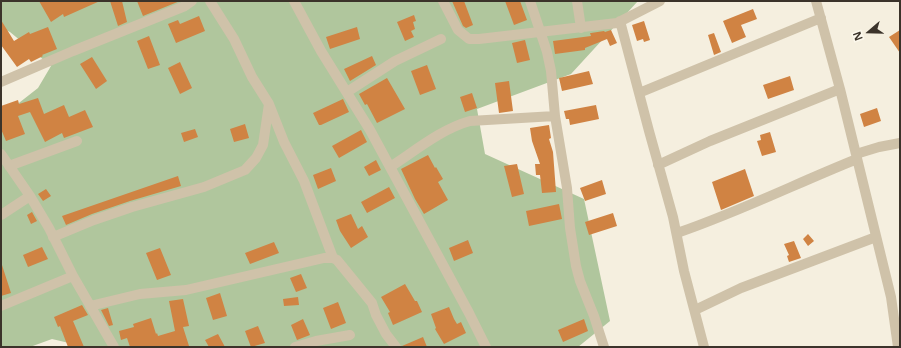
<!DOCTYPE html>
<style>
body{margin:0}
#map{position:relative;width:901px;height:348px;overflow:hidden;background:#f5efdf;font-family:"Noto Sans",sans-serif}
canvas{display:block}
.frame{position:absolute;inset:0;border:2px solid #3b332a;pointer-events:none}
.north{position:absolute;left:849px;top:12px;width:40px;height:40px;-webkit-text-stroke:3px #fcf8ec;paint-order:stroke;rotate:250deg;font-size:11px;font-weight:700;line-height:16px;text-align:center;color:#3b332a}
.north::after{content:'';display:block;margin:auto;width:14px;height:18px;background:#3b332a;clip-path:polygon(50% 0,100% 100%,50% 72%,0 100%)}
</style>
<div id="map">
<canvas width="901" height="348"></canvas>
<div class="frame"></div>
<div class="north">N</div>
</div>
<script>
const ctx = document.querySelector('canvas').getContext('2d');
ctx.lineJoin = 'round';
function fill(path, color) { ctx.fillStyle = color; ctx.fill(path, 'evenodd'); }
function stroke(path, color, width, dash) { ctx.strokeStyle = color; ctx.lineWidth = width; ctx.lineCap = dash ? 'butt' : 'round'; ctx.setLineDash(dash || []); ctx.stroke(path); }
fill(new Path2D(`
 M1 1H638L571 74 477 109 485 154 584 199 610 321 578 347H86L52 339 30 347H1V117L38 88 51 66 10 32 1 28Z`), '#b0c69d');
fill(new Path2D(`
 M39 1H100L64 17 63 14 51 22Z
 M110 1H122L127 22 118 26Z
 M137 1H180L143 16Z
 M452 1H464L473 25 466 28 463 26Z
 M505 1H520L527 20 514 25Z
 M753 9 757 19 741 25 746 37 732 43 723 21Z
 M414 15 416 21 413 22 415 29 411 31 414 37 405 41 397 22Z
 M199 16 205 31 176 43 168 24 178 20 180 24Z
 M1 20 14 41 29 32 30 34 48 27 57 49 42 55 43 56 31 62 29 59 17 67 1 45Z
 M644 21 650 40 644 42 643 39 637 41 632 25Z
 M357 27 360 39 330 49 326 37Z
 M611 30 617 43 610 46 607 39 585 48V50L555 54 553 41 591 36 590 33H591L604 31 605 32Z
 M900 30V53L889 37Z
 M714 33 721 52 714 55 708 35Z
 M149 36 160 65 148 69 137 41Z
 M525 40 530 60 517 63 512 43Z
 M372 56 376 65 350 81 344 69Z
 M92 57 107 81 96 89 80 64Z
 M180 62 192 88 180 94 168 68Z
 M427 65 436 89 420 95 411 71Z
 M589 71 593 84 562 91 559 78Z
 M790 76 794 90 768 99 763 85Z
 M387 78 405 109 377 123 367 104 365 105 359 94Z
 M509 81 513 111 499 113 495 83Z
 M472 93 477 108 465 112 460 97Z
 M38 98 44 114 64 105 69 117 85 110 93 127 64 138 62 133 45 142 30 112 18 116 25 134 6 141 1 129V106L18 100 19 104Z
 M343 99 349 112 321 125H319L313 113Z
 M596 105 599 119 570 125 569 119H566L564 111Z
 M877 108 881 121 864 127 860 114Z
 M245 124 249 138 234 142 230 129Z
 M549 125 551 138 549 139 553 152 556 192 542 193 540 175H536L535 164H540L532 141 530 128Z
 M195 129 198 137 184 142 181 133Z
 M361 130 367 142 339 158 332 146Z
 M770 132 776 152 762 156 757 141 761 140 760 135Z
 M428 155 435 168 436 167 443 179 438 182 448 200 424 214 415 199 401 169Z
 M376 160 381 170 369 176 364 167Z
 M517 164 524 194 512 197 504 166Z
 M331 168 336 181 318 189 313 175Z
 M745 169 754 196 721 210 712 182Z
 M178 176 181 186 130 201 92 214 66 225 62 216Z
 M602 180 606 194 585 201 580 188Z
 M389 187 395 198 367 213 361 202Z
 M46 189 51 196 43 201 38 194Z
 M559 204 562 219 529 226 526 211Z
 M32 212 37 221 31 224 27 215Z
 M613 213 617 226 589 235 585 222Z
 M351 214 358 229 362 226 368 237 351 248 340 231 336 220Z
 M808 234 814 241 808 246 803 239Z
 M468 240 473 253 454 261 449 248Z
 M794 241 801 258 789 262 787 256 789 255 784 244Z
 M274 242 279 253 250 264 245 253Z
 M42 247 48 259 28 267 23 255Z
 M160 248 171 275 157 280 146 253Z
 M2 265 11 293 1 296V266Z
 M301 274 307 288 296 292 290 278Z
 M405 284 415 301H417L422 312 393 325 388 313 390 312 381 297Z
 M220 293 227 316 213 320 206 298Z
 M298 297 299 305 284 306 283 299Z
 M183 299 189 326 183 327 189 346 185 347H130L127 338 121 340 119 331 134 327 133 324 151 318 156 334 157 333 158 336 175 331 169 301Z
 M338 302 346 323 331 329 323 308Z
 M82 305 88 315 73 321 84 347H68L60 326 58 327 54 317Z
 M449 307 454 319 457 324 461 322 466 333 444 344 435 329 436 328 431 314Z
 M108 308 113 325 109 326 101 310Z
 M303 319 310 335 297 340 291 325Z
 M584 319 588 331 563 342 558 330Z
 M258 326 265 343 251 347 245 331Z
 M218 334 225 347H209L205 340Z
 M423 337 427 347H402V346Z`), '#d08343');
stroke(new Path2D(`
 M210 1 234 39 252 77 269 104 284 142 304 181 333 258
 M294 1 321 51 370 130 469 313 486 347
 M443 1 458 30 469 39H479L617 23 660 1
 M530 1 547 52 551 71 555 116
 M577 1 581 28
 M816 1 840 89 891 297 898 347
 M620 21 649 131 673 217 684 271 704 347
 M1 82 73 51 185 6 192 1
 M347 92 395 61 441 39
 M639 93 821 18
 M1 154 30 196 49 228 73 276 114 347
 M856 154 879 147 900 143
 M658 165 710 141 840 89
 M9 166 77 141
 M390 167C415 151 441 129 470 121L555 116 567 188 570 228 576 266 580 281 594 316 604 347
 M1 215 30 196
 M677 233C739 212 797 183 857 159
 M53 237 94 220 132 207 204 187 245 170 256 158 263 145 269 104
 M1 306 73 276
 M90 306 140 294 186 290 324 258H333L337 260 372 303 376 315 386 334 396 347
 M695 310 741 288 876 237
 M295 347 316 341 350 335`), '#cfc2a9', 10);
</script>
